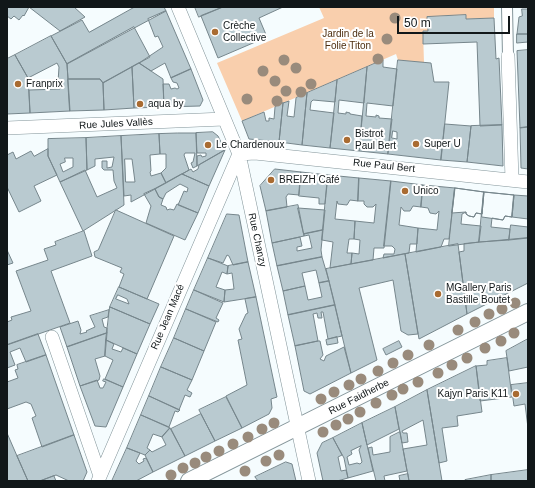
<!DOCTYPE html>
<meta charset="utf-8">
<style>
body{margin:0}
#map{position:relative;width:535px;height:488px;overflow:hidden;background:#f5fcfe;font-family:Arial,sans-serif}
canvas{display:block}
.frame{position:absolute;inset:0;border:8px solid #111719;pointer-events:none}
.scale{position:absolute;left:397px;top:16px;width:113px;height:18px;box-sizing:border-box;border:2px solid #111719;border-top:0;padding-left:5px;font-size:12px;line-height:14px;white-space:nowrap;color:#111719;-webkit-text-stroke:3px #fff;paint-order:stroke}
</style>
<div id="map">
<canvas width="535" height="488"></canvas>
<div class="frame"></div>
<div class="scale">50 m</div>
</div>
<script>
const ctx = document.querySelector('canvas').getContext('2d');
ctx.lineJoin = 'round';
function fill(path, color) { ctx.fillStyle = color; ctx.fill(path, 'evenodd'); }
function stroke(path, color, width, dash) { ctx.strokeStyle = color; ctx.lineWidth = width; ctx.lineCap = dash ? 'butt' : 'round'; ctx.setLineDash(dash || []); ctx.stroke(path); }
function drawText(font, color, halo, rows, align = 'center') {
  ctx.font = font + ' Arial,sans-serif'; ctx.lineWidth = 4; ctx.setLineDash([]); ctx.textBaseline = 'middle'; ctx.strokeStyle = halo; ctx.fillStyle = color; for (const [text, x, y, turn = 0] of rows) {
    ctx.save(); ctx.translate(x, y); ctx.rotate((+turn || 0) * Math.PI / 180); ctx.textAlign = isNaN(turn) ? turn : align; if (halo) ctx.strokeText(text, 0, 0); ctx.fillText(text, 0, 0); ctx.restore();
  }
}
fill(new Path2D(`
 M319 7H494V18L466 19 465 15 427 17 428 31H423L424 63 398 60 396 54 242 121 217 63 324 18Z`), '#f9cfad');
const building = new Path2D(`
 M7 7H74L85 17 60 31 29 7 24 16 23 15 19 20 14 16 11 19 7 16Z
 M135 7H164L166 11 67 64 51 36 82 20 89 32Z
 M195 7H223L199 17Z
 M223 7H283L259 18 267 37 218 58 201 16Z
 M522 9H528V34H517L519 17 522 16Z
 M166 11 191 69 171 78 165 63 151 71 139 63 163 47 158 36 155 37 148 19Z
 M466 15V19L494 18 496 59 499 58 502 125 480 126 477 42 423 44V31H428L427 17Z
 M134 27 150 57 103 83 100 79H68L67 64Z
 M517 34H528V42L517 43Z
 M51 36 67 64 70 111 30 113 29 90 60 89 61 84 58 82 59 67 57 63 28 78 15 55Z
 M528 50V127L520 128 517 51Z
 M15 55 28 78 30 113 7 114V59Z
 M383 60V67L397 69 393 106 367 103 366 116 376 117V115L379 116V118L392 119 388 154 359 151 367 67Z
 M398 60 431 63 434 82H449L441 160 388 154ZM393 131 397 132V139L392 138Z
 M139 63 163 79 164 107 134 108 132 67Z
 M132 67 134 108 104 110 103 83Z
 M367 67 364 103 339 100 338 113 346 114V112L350 113V114L362 116 359 151 330 148 337 80Z
 M191 69 203 100 200 106 164 107 163 84H169L171 89 175 88 177 89 179 88 177 83 173 82 171 78Z
 M68 79H100L103 83 104 110 70 111Z
 M337 80 335 102 313 100 311 102 310 110 334 113 330 148 302 145 307 93Z
 M307 93 302 145 279 142 283 103 289 101 287 116 294 117 296 98Z
 M283 103 279 142 249 139 242 121 264 112 266 121H269V118L274 119 275 107Z
 M445 124 471 126 467 162 441 160Z
 M502 125 503 166 467 162 471 126Z
 M528 127V169L521 168 520 128Z
 M213 132 218 136 225 150 197 166V156L201 155 202 157 206 156V153H197L196 133Z
 M178 133H196L197 166 193 168 191 163 193 162 195 153H185L184 155 189 170 166 183 161 173 166 168V154H160L159 134Z
 M159 134 160 154 150 155 151 171 150 172 151 176 161 173 166 183 131 202V195L124 196 121 136ZM125 159H132L135 182H126Z
 M121 136 124 205 83 231 60 182 85 170 97 197 117 188 114 181 113 170H104L102 168V161H107V168L112 167 114 157 95 159V166L87 170 86 138Z
 M86 138 87 170 60 182 48 156V139ZM65 158H73V167L63 172 60 164 65 162Z
 M48 149V156L57 175 34 186 41 201 19 212 7 187V155L13 152 16 159 31 151 34 156Z
 M225 150 209 186 182 174 191 169 193 172 198 169 199 165Z
 M275 169 301 172 299 195 288 194 286 197 287 207 266 211 260 186Z
 M301 172 328 175 325 204H319V198L299 196Z
 M182 174 209 186 198 213 178 205 184 191 187 192 188 188 180 184 166 193 163 199 159 197 155 189Z
 M328 175 359 178 358 201 350 200 347 205 338 204 337 201 335 219 355 221 354 239H349L347 253H352L351 264 330 268 333 242 322 240Z
 M359 178 391 181 384 248H374L373 260 351 264 352 253 359 254 360 240 354 239 355 221 374 223 376 204 373 207H367L364 204V201H358Z
 M391 181 423 185 421 207 413 206 410 211H404L401 207 399 225 418 228 417 244H410L409 253 383 258 384 254H394L395 249 392 246H384Z
 M423 185 455 188 452 213 449 239H444L441 247 416 252 418 228 437 230 439 211 436 214 430 213 428 208 421 207Z
 M455 188 484 192 482 214 476 213 474 217 469 216 466 214V212L462 214 461 224 481 226 479 242 449 246Z
 M455 188 484 192 482 214 476 213 474 217 469 216 466 214V212L452 213Z
 M155 189 159 197 163 199 161 205 166 207 167 210 170 209 174 210 177 204 198 213 185 240 146 223 151 206 144 194Z
 M484 192 514 195 512 217 505 216 503 220 492 218 491 227 510 229 509 240 479 242Z
 M484 192 514 195 512 217 505 216 503 220 482 217Z
 M514 195 528 196V219L512 217Z
 M298 205 304 236 272 243 266 211Z
 M298 208 325 210 323 230 304 234Z
 M116 210 174 236 147 299 119 287 124 274 120 272 122 268 95 257 94 252 98 250Z
 M227 214 239 215 248 262 233 265 229 256 227 255 223 263 208 258Z
 M511 225 528 227V238L509 240Z
 M323 230 321 250 322 257 277 266 272 243 300 237 302 246 297 247V251L312 248 309 235 304 236V234Z
 M84 231 92 256 51 271 70 323 7 345V322L12 320 11 317 31 311 16 271 48 260 44 249 56 245 55 242Z
 M528 238V283L467 314 459 252 464 251V244Z
 M458 244 467 314 419 339 405 254Z
 M7 250 13 263 7 265Z
 M405 254 418 334 408 335 401 331 393 280 359 288 377 360 351 373 326 269Z
 M322 257 329 281 319 283 316 270 302 273 305 286 283 291 277 266Z
 M208 258 228 266 227 274 222 272 216 287 225 290 224 302 194 290Z
 M248 262 256 297 224 302 225 290 234 289 232 273 227 274 228 266Z
 M329 281 335 305 288 315 283 291 305 286 308 300 322 297 319 283Z
 M119 287 159 304 150 324 110 307ZM118 295 127 299 129 304 116 299Z
 M194 290 223 303 216 318 219 320 218 322 186 309Z
 M256 297 277 397 271 399 272 408 269 414 242 428 226 396 247 385 238 340 242 339 239 329 246 314 248 313 245 299Z
 M335 305 342 336 328 339 323 312H321L322 318H318L317 313 313 314 318 341 295 346 288 315Z
 M110 307 150 324 137 354 106 340Z
 M186 309 216 322 204 351 174 338Z
 M109 310 108 317 102 319 104 327 107 328V333L67 347 60 327 78 321 81 330 80 334 87 332 86 331 95 327 90 316Z
 M107 333 105 356 95 359 100 376 99 380 80 386 67 347Z
 M38 334 46 355 26 362 20 348 10 352 15 365 7 368V345Z
 M337 337 338 343 327 345 326 340Z
 M174 338 204 351 192 380 161 367Z
 M528 339V367L509 371 506 351Z
 M106 340 114 344 112 349 121 352 123 348 137 354 123 387 105 379 113 360 105 356Z
 M318 341H320L323 355 320 359 324 361 326 356 344 347 351 373 310 394 304 391 295 346Z
 M399 341 402 347 386 355 383 349Z
 M46 355 74 435 42 447 32 418 36 416 31 404 26 402 7 409V382L18 378 15 370 18 369 17 365Z
 M507 358 512 397 480 401 476 366 487 365V361Z
 M476 366 482 412 457 416 458 426 442 428 447 461 439 463 427 390Z
 M161 367 192 380 187 390 192 393 190 397 185 395 179 410 149 396Z
 M104 379 123 387 106 427 95 426 80 386 97 380 100 388H103L106 382 103 381Z
 M528 383V428L525 404 514 406 511 385Z
 M427 390 442 481H409L403 449 427 445 423 420 402 431 403 433H407L408 442 402 443 395 407Z
 M149 396 180 410 178 412 175 411 169 427 141 415Z
 M226 397 242 428 215 441 199 410Z
 M395 407 399 429 367 445 362 423Z
 M201 414 215 441 185 456 171 429Z
 M141 415 170 428 162 437 153 434 147 448 150 450 145 455 127 448Z
 M362 423 373 471 348 478 344 458 333 438ZM361 446 359 450 362 462 360 464 357 463 349 465 347 457 352 454 351 451Z
 M170 428 185 456 153 472 145 455 150 450 152 452 166 445 162 437Z
 M400 432 407 471 384 476 385 481H376L368 448 372 447 373 455 390 452V437Z
 M7 433 17 456 28 481H7Z
 M74 435 87 472 83 481H69L56 475 40 481H28L17 456Z
 M333 438 342 455 338 457 341 471 346 470 348 478 337 481H323L317 453 322 443Z
 M127 448 140 453 136 461 139 464 144 461 143 459 146 458 153 472 136 481H112Z
 M286 462 292 464 296 481H258L255 477Z
 M528 470V481H491V475Z
 M408 474 409 481H400L399 476Z
 M491 475V481H465V480Z
 M54 476 56 481H40Z`);
fill(building, '#b9cad0');
stroke(building, '#76868c', 1);
const pedestrian = new Path2D(`
 M507 7 508 56`);
const minor = new Path2D(`
 M178 7 239 154 309 481
 M508 56 512 180
 M7 128 224 119
 M239 154 255 153 528 182
 M52 337 100 476
 M98 481 239 154`);
const tertiary = new Path2D(`
 M189 481 528 312`);
stroke(pedestrian, '#84959a', 12);
stroke(minor, '#84959a', 14);
stroke(tertiary, '#84959a', 18);
stroke(pedestrian, '#fff', 10);
stroke(minor, '#fff', 13);
stroke(tertiary, '#fff', 16);
ctx.fillStyle = '#998b7c';
for (const [x, y] of [
 [395,18],
 [387,39],
 [354,44],
 [378,59],
 [284,60],
 [296,68],
 [263,71],
 [275,81],
 [311,84],
 [286,91],
 [301,92],
 [247,99],
 [277,101],
 [515,303],
 [502,309],
 [489,314],
 [475,322],
 [458,330],
 [514,333],
 [501,341],
 [429,345],
 [485,348],
 [408,355],
 [467,358],
 [393,363],
 [452,365],
 [378,371],
 [438,373],
 [361,379],
 [418,382],
 [349,385],
 [403,389],
 [334,392],
 [392,395],
 [321,399],
 [376,403],
 [360,412],
 [348,419],
 [274,423],
 [336,425],
 [262,429],
 [323,432],
 [248,437],
 [233,444],
 [219,451],
 [279,455],
 [206,457],
 [266,461],
 [195,463],
 [183,468],
 [245,471],
 [171,475]
]) { ctx.beginPath(); ctx.arc(x, y, 5.5, 0, 2 * Math.PI); ctx.fill(); }
for (const [x, y, r, color] of [
 [215,32,4,"#a96b31"],
 [18,84,4,"#a96b31"],
 [140,104,4,"#a96b31"],
 [347,140,4,"#a96b31"],
 [416,144,4,"#a96b31"],
 [208,145,4,"#a96b31"],
 [271,180,4,"#a96b31"],
 [405,191,4,"#a96b31"],
 [438,294,4,"#a96b31"],
 [516,394,4,"#a96b31"]
]) { const dot = new Path2D(); dot.arc(x, y, r, 0, 2 * Math.PI); ctx.fillStyle = color; ctx.fill(dot); stroke(dot, '#fff', 1.5); }
drawText('10px', '#111719', '#fff', [
 ["Crèche",223,26],
 ["Collective",223,38],
 ["Franprix",26,84],
 ["aqua by",148,104],
 ["Bistrot",355,134],
 ["Paul Bert",355,146],
 ["Super U",424,144],
 ["Le Chardenoux",216,145],
 ["BREIZH Café",279,180],
 ["Unico",413,191],
 ["MGallery Paris",446,288],
 ["Bastille Boutet",446,300],
 ["Kajyn Paris K11",508,394,"right"]
], 'left');
drawText('10px', '#4e2f11', '#fff', [
 ["Jardin de la",348,34],
 ["Folie Titon",348,46]
]);
drawText('10px', '#111719', '#fff', [
 ["Rue Jules Vallès",116,124,-3],
 ["Rue Paul Bert",384,166,6],
 ["Rue Chanzy",257,240,78],
 ["Rue Jean Macé",168,317,-67],
 ["Rue Faidherbe",359,397,-27]
]);
</script>
